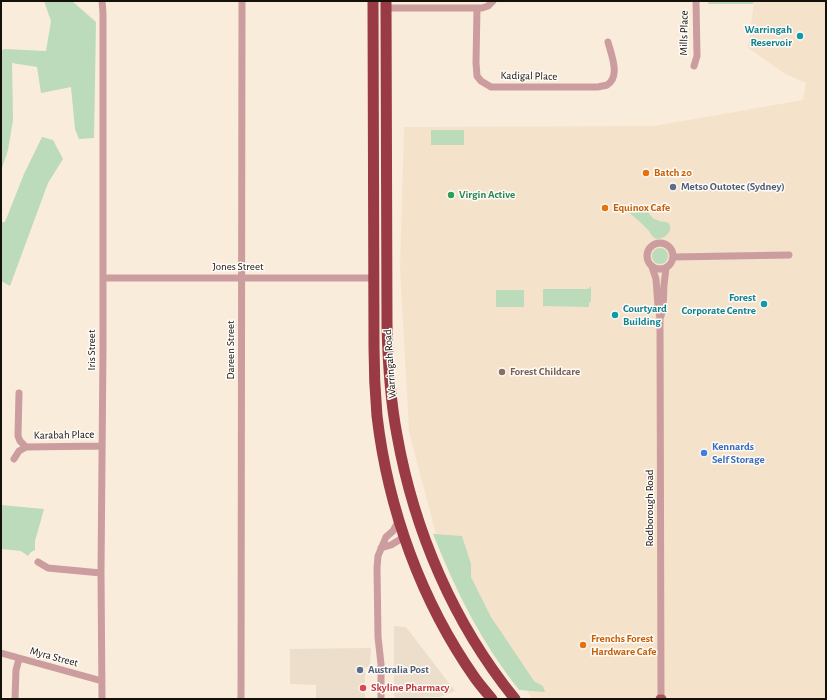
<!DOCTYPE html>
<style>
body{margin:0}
#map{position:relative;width:827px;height:700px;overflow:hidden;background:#faecdb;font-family:"Alegreya Sans",sans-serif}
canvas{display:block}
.frame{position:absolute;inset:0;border:2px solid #14100a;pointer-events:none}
</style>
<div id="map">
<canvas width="827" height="700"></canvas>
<div class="frame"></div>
</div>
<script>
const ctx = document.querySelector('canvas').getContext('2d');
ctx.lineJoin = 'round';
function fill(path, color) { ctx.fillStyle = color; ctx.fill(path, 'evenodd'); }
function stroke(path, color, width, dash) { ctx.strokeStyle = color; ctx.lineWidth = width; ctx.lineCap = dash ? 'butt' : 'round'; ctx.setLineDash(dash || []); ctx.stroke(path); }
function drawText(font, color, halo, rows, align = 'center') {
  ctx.font = font + ' "Alegreya Sans",sans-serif'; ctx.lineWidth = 3; ctx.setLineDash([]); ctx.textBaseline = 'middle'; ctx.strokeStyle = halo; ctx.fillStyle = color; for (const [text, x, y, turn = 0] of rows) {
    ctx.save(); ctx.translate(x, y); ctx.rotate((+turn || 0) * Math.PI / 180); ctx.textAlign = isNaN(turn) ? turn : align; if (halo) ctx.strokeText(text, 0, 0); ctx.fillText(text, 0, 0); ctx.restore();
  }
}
fill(new Path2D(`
 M394 626 406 627 455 691 440 697 396 698 394 696Z
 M371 648 370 667H365V699H316V685L290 684V649Z`), '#eddecb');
fill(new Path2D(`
 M754 1H826V699H532L441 553 409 432 400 269 404 127 654 126 803 100 806 83 785 74 748 48Z`), '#f5e2ca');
fill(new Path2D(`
 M44 1H72L96 22 94 138 79 139 75 129 71 87 41 93 37 67 12 63 13 120 8 150 1 171V51L4 49 46 51 51 21Z
 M709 1H754L753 4H708Z
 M431 130H464V145H431Z
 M42 137 53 140 63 159 48 183 10 286 1 281V222H5L24 174Z
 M631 205H647V209H649V214L654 219C656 219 657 220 659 221 662 222 666 221 668 223 676 229 662 244 653 237 651 235 650 231 647 229 641 222 633 216 626 210Z
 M652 256a8 8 0 1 1 16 0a8 8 0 1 1-16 0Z
 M591 286V301L589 303V307L543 306V289H588Z
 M496 290H524V307H496Z
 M1 505 44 509 35 541V550L31 552 28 556 21 551 1 549Z
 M433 534 462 536 471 564V577L491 617 534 681 543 686 545 692 519 690C501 667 484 641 470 615 456 589 444 561 433 534Z`), '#bbdbba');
stroke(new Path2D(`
 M102 1 103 13V349L101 573 102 699
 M386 8H482L488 6 493 1
 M477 8 476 63 477 76 481 81 491 87H598C601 86 605 86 607 85 621 77 611 54 608 42
 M694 66 697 56 696 1
 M647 256a13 13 0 1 1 26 0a13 13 0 1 1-26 0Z
 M673 257 789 255
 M652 267 656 279 658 306 660 318 661 699
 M103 278H373
 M661 316 663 308 664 285 666 268
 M19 393 18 436 20 441 26 447
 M14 459 19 451 26 447 102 446
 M381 548 391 545 404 537
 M38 562 48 568 101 573
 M1 653 102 681
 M15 699 16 670 19 659
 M241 699 242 1
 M381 699V664L378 637 377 568 378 556 386 537 393 531 399 520`), '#cc9d9e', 7);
stroke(new Path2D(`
 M660 699H662`), '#a8565c', 9);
stroke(new Path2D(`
 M373 1 374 347C374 370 375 393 377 416 388 509 421 601 475 678 480 685 486 692 492 699
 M386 1 387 326C388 363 390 399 397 435 414 531 454 624 515 699`), '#993a44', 11);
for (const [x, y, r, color] of [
 [800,36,4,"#0f9aa8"],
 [646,173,4,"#e8710a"],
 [673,187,4,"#5c6f8a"],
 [451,195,4,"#2e9e5b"],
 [605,208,4,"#e8710a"],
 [764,304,4,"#0f9aa8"],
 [615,315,4,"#0f9aa8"],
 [502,372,4,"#8d6e63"],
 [704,453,4,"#3f7fe0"],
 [583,645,4,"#e8710a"],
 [360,670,4,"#5c6f8a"],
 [363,688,4,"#e0444e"]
]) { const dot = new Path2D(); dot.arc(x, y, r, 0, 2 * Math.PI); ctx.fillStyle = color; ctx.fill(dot); stroke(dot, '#fefbf8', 1.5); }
drawText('bold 11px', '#0d838f', '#fefbf8', [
 ["Warringah",792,30],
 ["Reservoir",792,43],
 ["Forest",756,298],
 ["Corporate Centre",756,311],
 ["Courtyard",623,309,"left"],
 ["Building",623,322,"left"]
], 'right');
drawText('11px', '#14100a', '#fefbf8', [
 ["Mills Place",684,33,-89],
 ["Kadigal Place",529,76,1],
 ["Jones Street",238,267],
 ["Iris Street",92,350,-90],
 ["Dareen Street",231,350,-90],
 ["Warringah Road",390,364,-94],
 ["Karabah Place",64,435,-1],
 ["Rodborough Road",650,508,-90],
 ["Myra Street",54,657,15]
]);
drawText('bold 11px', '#c56008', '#fefbf8', [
 ["Batch 20",654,173],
 ["Equinox Cafe",613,208],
 ["Frenchs Forest",591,639],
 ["Hardware Cafe",591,652]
], 'left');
drawText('bold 11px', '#4e5e75', '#fefbf8', [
 ["Metso Outotec (Sydney)",681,187],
 ["Australia Post",368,670]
], 'left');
drawText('bold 11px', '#27864d', '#fefbf8', [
 ["Virgin Active",459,195]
], 'left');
drawText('bold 11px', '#785e54', '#fefbf8', [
 ["Forest Childcare",510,372]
], 'left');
drawText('bold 11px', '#366cbe', '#fefbf8', [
 ["Kennards",712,447],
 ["Self Storage",712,460]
], 'left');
drawText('bold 11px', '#be3a42', '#fefbf8', [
 ["Skyline Pharmacy",371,688]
], 'left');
</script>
